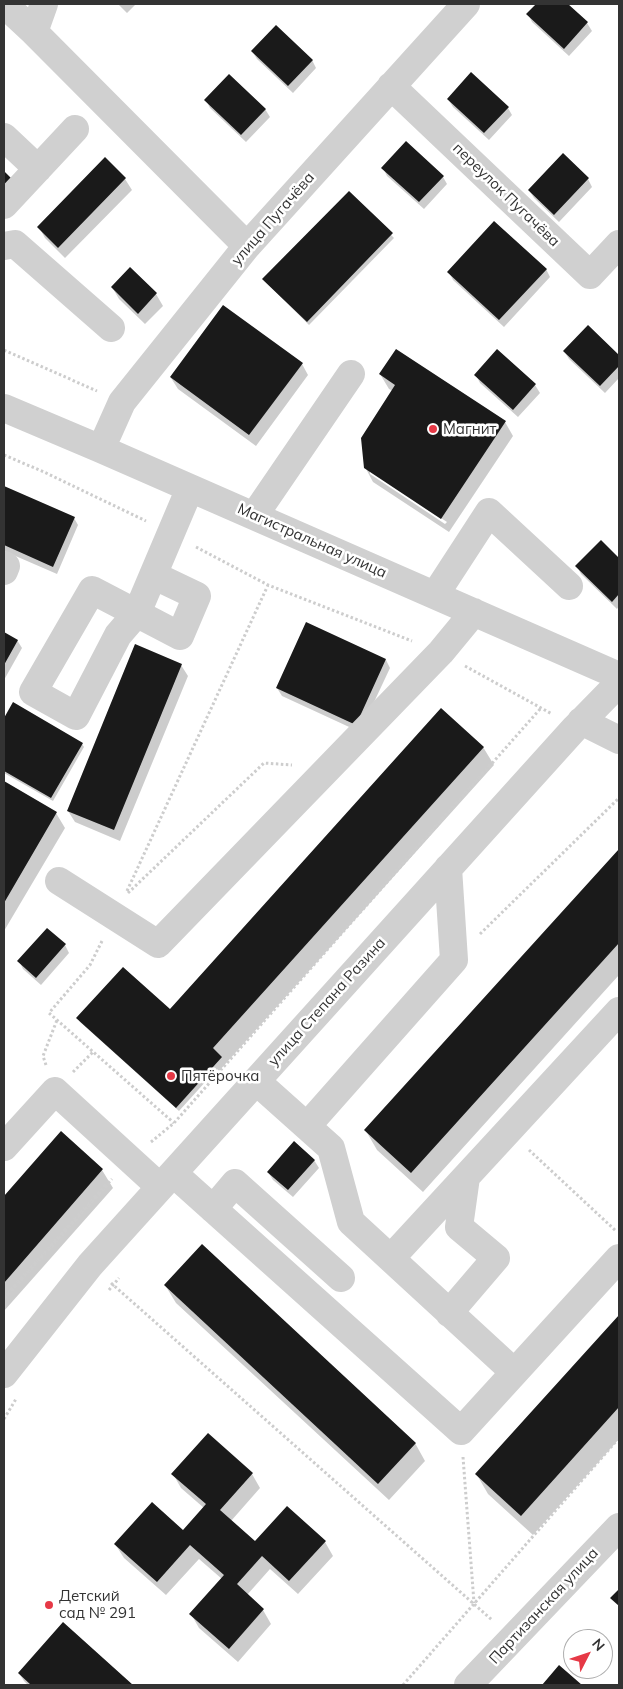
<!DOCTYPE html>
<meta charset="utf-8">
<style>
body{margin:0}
#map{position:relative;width:623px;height:1689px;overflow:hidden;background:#fff;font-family:Mulish,sans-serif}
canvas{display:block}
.frame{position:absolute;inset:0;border:5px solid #333;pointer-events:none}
.north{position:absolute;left:563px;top:1629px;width:50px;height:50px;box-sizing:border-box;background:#fff;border:1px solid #adadad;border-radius:50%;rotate:49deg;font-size:14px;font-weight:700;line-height:20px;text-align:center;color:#333}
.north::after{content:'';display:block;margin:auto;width:18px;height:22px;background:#e63946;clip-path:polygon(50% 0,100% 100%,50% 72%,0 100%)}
</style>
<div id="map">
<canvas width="623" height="1689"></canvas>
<div class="frame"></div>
<div class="north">N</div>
</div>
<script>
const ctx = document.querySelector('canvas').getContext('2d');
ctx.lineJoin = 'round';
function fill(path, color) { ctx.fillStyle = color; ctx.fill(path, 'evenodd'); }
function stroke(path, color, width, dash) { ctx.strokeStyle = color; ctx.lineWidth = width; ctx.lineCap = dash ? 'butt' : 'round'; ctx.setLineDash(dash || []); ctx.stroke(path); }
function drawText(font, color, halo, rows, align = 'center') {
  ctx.font = font + ' Mulish,sans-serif'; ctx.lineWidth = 5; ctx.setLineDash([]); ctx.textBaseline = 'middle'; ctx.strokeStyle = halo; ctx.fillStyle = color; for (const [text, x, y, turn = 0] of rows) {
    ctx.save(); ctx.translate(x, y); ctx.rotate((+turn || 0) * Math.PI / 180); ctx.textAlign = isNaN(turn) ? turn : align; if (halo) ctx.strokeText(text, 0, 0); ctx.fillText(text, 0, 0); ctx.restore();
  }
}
fill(new Path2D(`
 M118 4H136L127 13Z
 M538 4H567L587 23 592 31 569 56 532 22 528 14Z
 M252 51 312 60 316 68 293 93 257 59Z
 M448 99 508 108 512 115 489 140 453 107Z
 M206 100 265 109 270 117 246 142 210 108Z
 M563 155 588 179 592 187 559 222 534 198 529 190Z
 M383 168 443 177 447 184 424 209 387 176Z
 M125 179 132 190 65 258 45 238 39 227Z
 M349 192 394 238 309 325 264 280Z
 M130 269 156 294 163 306 145 324 119 299 112 287Z
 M546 269 550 277 504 327 453 280 449 272Z
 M588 327 619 356V378L605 393 569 359 564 351Z
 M497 351 535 385 540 393 518 417 480 383 476 375Z
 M302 364 308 375 256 446 178 389 171 378Z
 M380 374 505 422 513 436 449 532 373 482 365 467 393 391 389 389ZM370 471 447 522 445 524 370 474Z
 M4 487 74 518 78 525 57 574 4 551Z
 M601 542 619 560V606L617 609 581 574 577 566Z
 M4 633 17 640 22 648 4 680Z
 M386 660 390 668 360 732 282 696 277 688Z
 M181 665 188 676 120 841 75 822 68 811Z
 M13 704 82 744 84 747 53 801 4 773V721Z
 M483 747 494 765 219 1071 217 1069 179 1111 80 1022 78 1018 169 1010Z
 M4 782 56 813 65 828 4 931Z
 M619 851V975L423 1192 377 1150 366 1131Z
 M65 945 69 953 41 985 23 969 19 961Z
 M61 1133 102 1170 113 1188 4 1311V1198Z
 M314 1160 319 1168 293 1197 273 1180 268 1172Z
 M165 1285 415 1443 425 1461 389 1500 176 1303Z
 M619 1317V1439L533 1535 488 1494 477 1475Z
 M208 1434 252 1474 260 1488 231 1521 256 1543 325 1542 333 1556 298 1594 270 1569 247 1595 263 1610 271 1624 238 1662 199 1628 191 1614 222 1579 199 1559 166 1595 124 1558 115 1544 183 1531 204 1508 181 1488 173 1474Z
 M63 1624 131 1685H28L24 1681 19 1673Z`), '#0003');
fill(new Path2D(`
 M536 4H568L588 22 564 49 526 14Z
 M276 25 313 60 288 86 251 51Z
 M471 72 509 107 484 133 447 99Z
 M229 74 266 109 241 135 204 100Z
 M406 141 444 176 419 202 381 168Z
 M563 153 589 178 554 215 528 190Z
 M105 157 126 178 58 248 37 227Z
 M4 171 16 183 4 196Z
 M349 191 393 233 307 322 262 279Z
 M494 221 547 269 499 320 447 272Z
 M130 267 157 293 138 314 111 287Z
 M223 305 303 363 249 435 170 377Z
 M588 325 619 355V366L600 386 563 351Z
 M396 349 506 421 441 519 364 468 361 438 395 385 379 374Z
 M497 349 536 384 513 410 474 375Z
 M4 486 75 517 53 567 4 545Z
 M601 540 619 558V594L612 602 575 566Z
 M306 622 386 659 356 725 276 688Z
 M4 632 18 640 4 665Z
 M135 644 182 664 114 830 67 811Z
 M13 702 83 743 51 798 4 771V718Z
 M441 708 484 747 213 1048 222 1057 176 1108 76 1018 123 967 170 1009Z
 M4 781 57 812 4 903Z
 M619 849V943L411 1173 364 1130Z
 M47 928 66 944 36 978 17 961Z
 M61 1131 103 1169 4 1283V1196Z
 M294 1141 315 1160 288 1190 267 1172Z
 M202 1244 416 1443 378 1484 164 1285Z
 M619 1315V1407L521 1516 475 1474Z
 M208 1433 253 1473 220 1510 255 1541 287 1506 326 1541 289 1581 262 1556 237 1584 264 1609 229 1649 189 1614 224 1575 190 1545 157 1582 114 1544 152 1502 183 1530 206 1504 171 1474Z
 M619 1589V1606L610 1598Z
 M63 1622 133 1685H31L18 1673Z
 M559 1665 582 1685H542Z`), '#1a1a1a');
stroke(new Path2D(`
 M4 350 97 391
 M4 455 44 472 146 521
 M196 547 268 585 412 641
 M465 666 552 714
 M127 891 268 585
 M128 893 264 763 292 765
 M480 934 619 798
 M102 941 90 965 49 1013 174 1123
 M46 1065 43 1056 57 1020
 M73 1072 94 1051
 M151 1142 174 1123 541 708
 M529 1150 616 1231
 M111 1283 492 1620
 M109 1290 119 1278
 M4 1298 112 1179
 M4 1419 16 1399
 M463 1457 474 1603
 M403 1685 619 1438`), '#cdcdcd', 3, [2.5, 2.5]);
stroke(new Path2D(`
 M4 4 34 32 247 246
 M34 32 44 4
 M391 86 590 275 619 244
 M4 137 38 169
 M4 205 75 129
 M4 246 15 244 111 328
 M4 408 101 449 619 676
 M101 449 122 402 247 246 466 4
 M254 516 351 374
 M4 565 6 566 4 571
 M153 575 197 596 180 636 92 590 33 692 76 716 118 635 137 613 190 488
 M435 595 489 512 569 586
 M581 721 619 740
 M59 881 158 944 441 652 474 612
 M256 1081 331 1148 351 1222 514 1372
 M307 1126 454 960 448 868
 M4 1147 55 1091 160 1187
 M173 1173 461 1431 619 1258
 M213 1209 235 1183 341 1278
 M391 1258 619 1011
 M449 1313 496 1258 459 1227 466 1177
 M4 1374 90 1265 575 728 619 683
 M468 1685 619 1527`), '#d0d0d0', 28);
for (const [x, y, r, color] of [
 [433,429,5,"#e63946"],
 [171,1076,5,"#e63946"],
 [49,1605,5,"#e63946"]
]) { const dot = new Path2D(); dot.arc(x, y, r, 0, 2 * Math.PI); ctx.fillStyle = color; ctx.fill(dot); stroke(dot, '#fff', 2); }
drawText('15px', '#333', '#fff', [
 ["переулок Пугачёва",506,195,44],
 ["улица Пугачёва",273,219,-49],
 ["Магистральная улица",312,541,24],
 ["улица Степана Разина",327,1002,-48],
 ["Партизанская улица",544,1606,-47]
]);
drawText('15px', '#333', '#fff', [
 ["Магнит",443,429],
 ["Пятёрочка",181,1076],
 ["Детский",59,1596],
 ["сад № 291",59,1613]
], 'left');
</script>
